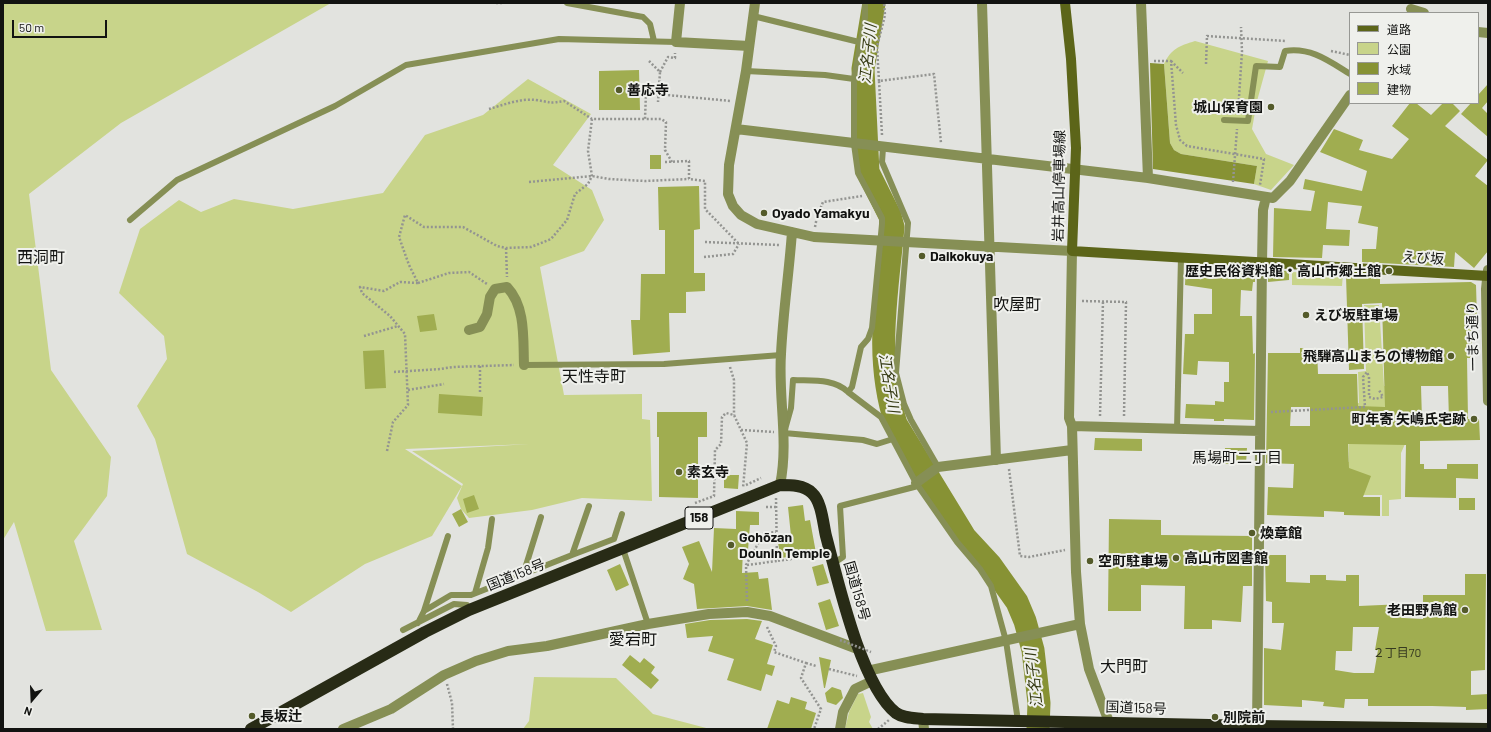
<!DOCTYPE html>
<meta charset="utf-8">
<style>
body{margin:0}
#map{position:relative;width:1491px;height:732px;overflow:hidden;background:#e2e3df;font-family:Barlow,"Noto Sans JP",sans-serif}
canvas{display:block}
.frame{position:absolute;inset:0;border:4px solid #121311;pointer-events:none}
.legend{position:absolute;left:1349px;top:12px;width:130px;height:92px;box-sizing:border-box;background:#eff0ec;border:1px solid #979894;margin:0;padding:5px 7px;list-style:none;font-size:12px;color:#121311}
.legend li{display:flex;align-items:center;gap:8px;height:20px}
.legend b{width:20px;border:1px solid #979894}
.north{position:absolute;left:12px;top:680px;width:40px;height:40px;-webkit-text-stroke:3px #eff0ec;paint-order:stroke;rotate:199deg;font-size:11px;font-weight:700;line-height:16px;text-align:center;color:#121311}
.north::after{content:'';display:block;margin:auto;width:14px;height:18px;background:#121311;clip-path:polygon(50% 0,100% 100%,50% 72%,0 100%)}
.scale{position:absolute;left:12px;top:20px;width:95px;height:18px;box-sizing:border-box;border:2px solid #121311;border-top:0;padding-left:5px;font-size:12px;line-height:14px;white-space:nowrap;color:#121311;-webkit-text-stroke:3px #eff0ec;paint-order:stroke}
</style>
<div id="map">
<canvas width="1491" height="732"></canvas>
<div class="frame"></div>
<ul class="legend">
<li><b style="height:5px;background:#5c6519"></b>道路</li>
<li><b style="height:11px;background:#c8d48a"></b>公園</li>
<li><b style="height:11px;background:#879234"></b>水域</li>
<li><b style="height:11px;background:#a0ad50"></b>建物</li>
</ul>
<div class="north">N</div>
<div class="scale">50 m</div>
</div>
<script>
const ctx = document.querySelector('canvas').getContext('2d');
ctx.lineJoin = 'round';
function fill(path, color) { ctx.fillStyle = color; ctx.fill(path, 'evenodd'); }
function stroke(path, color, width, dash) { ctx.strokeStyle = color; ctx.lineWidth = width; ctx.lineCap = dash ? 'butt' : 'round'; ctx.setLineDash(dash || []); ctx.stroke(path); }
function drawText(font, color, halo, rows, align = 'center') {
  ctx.font = font + ' Barlow,"Noto Sans JP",sans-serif'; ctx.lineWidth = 4; ctx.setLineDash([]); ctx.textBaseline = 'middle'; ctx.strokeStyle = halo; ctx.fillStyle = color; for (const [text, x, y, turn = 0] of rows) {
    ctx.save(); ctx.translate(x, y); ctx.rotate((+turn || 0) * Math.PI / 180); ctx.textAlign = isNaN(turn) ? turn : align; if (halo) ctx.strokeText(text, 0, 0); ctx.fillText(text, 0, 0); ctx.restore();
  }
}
fill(new Path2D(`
 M3 3H331L121 123 29 194 51 370 111 457 107 496 74 541 102 630 46 631 14 522 3 540Z
 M1195 41 1268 61 1257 101 1252 129 1266 154 1294 165 1271 190 1254 184 1257 166 1181 154 1174 150 1170 143 1164 64C1171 49 1179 46 1195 41Z
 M528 79 591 114 553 165 592 190 604 220 584 251 540 267 564 395 642 394V419L650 420 652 501 582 498 532 510 469 518 461 509 457 498 463 484 412 451 530 444 405 449 462 486 432 536 365 564 291 612 258 592 187 554 155 439 137 406 167 359 164 336 119 293 140 229 179 200 201 212 234 199 293 209 383 193 425 135 483 115Z
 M1292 272 1343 274 1342 286 1292 285Z
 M1364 305H1379L1384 386H1403L1405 444 1401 453V499L1389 500V516H1382V495H1325L1339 462H1349L1347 404 1359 403 1358 372 1366 371Z
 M534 677 616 678 653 714 710 729H523L529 721Z
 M863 693 871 717 869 722 873 729H845L849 712 858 694Z`), '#c8d48a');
fill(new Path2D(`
 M1150 63 1164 64 1170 143 1174 150 1181 154 1257 166 1254 184 1153 169Z`), '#879234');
stroke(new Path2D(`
 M874 3 863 69 868 172 890 216 893 227C887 295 874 357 896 424L965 537 990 564 1017 602 1025 621 1033 650 1039 703 1038 729`), '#879234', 23);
fill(new Path2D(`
 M639 70 640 110H599V71Z
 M1488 84V101L1482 108 1488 114V137L1461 114 1471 103H1478V95Z
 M1410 103H1416L1431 115 1443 103H1452L1460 111 1445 126 1488 160 1475 176 1488 186V251L1474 268 1455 252 1454 267 1362 262V249H1376L1378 227 1358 223 1362 206 1328 202 1326 229 1350 230 1349 246 1323 245 1322 258 1273 257 1274 208 1311 211 1315 191 1303 189 1305 179 1362 191 1367 171 1320 152 1334 129 1363 140 1359 150 1392 159 1409 139 1392 126Z
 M650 155H661V169H650Z
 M699 186 700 229 694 230V273H705V291L686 292V313H669L670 352 633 355 631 320H640L641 274H665V230H659L658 187Z
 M1186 264 1255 270V282H1253L1252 291 1241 290 1240 316H1252L1253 354 1255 353 1254 420 1224 419V421H1214V419L1185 418 1186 404 1215 405V401L1224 402V382H1229V362L1198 361 1197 375 1183 374 1185 334H1194V314H1212V289L1185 285Z
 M1268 270 1289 271V280L1268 282Z
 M1361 275 1380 276V284L1471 282 1476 285 1477 318H1471L1472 358H1467L1468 419H1479L1480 440 1420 441V464H1424V469H1447V464H1478V479L1456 478V498L1405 497 1406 445 1348 444 1349 468 1371 476 1363 497H1380V516L1344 515V512L1324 511V517L1267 515 1268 487 1293 488 1294 464 1266 463 1268 353H1300V348H1317L1318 374H1357L1358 406 1385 407 1382 303 1362 304 1364 369 1349 370 1346 276ZM1421 386H1448L1449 420H1422ZM1291 407H1310V426H1290Z
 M434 314 437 330 420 332 417 316Z
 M384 350 386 388 365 389 363 351Z
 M439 394 483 397 482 416 438 413Z
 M657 412H707V437H698V498L659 497V437H657Z
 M1095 438 1142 439V451L1094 450Z
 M1225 448H1247L1246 464H1224Z
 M724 475H739L738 489 724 488Z
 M474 495 479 509 467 513 463 499Z
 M1459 498H1475V510H1459Z
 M803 505 805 521 810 520 816 553 781 558 777 538 791 536 788 507Z
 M461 509 468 522 459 527 452 514Z
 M736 511 759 512V525H750L748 550H743L742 573 758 572 759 579 768 578 772 610 747 606 697 609 694 584 683 579 689 564 682 547 699 541 712 572 714 528 736 529Z
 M1109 519 1161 520V535L1252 536V586H1243L1241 622 1212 620V629H1184L1185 586 1141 585V611H1108Z
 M1265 555H1286V582L1310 583V575H1326V580L1346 581V575H1359V606L1404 604V618L1423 619V595H1465V574H1486L1485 670 1471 671V695L1488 694V709L1466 710V707L1432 706H1368V699H1345L1344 708 1323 706 1324 702 1302 700V707L1264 705V648L1281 650 1284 623H1272V602L1266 601ZM1353 627H1379L1375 650H1378L1374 673H1354L1335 670 1336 651H1352Z
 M620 564 629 585 616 591 607 570Z
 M823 564 829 583 817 586 812 567Z
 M830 599 839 626 826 630 818 603Z
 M747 619 762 621 755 639 773 645 767 664 775 666 772 676 766 674 761 691 727 680 734 659 708 651 713 636 687 638 685 624 710 620Z
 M630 655 640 663 644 658 655 667 651 673 659 680 651 689 622 665Z
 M819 657 831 660 825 688H824Z
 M832 687 841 690 843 698 836 705 827 702 825 693Z
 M791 697 807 702 805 709 816 713 811 729H767L777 700 789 704Z`), '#a0ad50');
stroke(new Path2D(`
 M496 3H502
 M1331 51 1350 55
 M649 61 660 72 658 102
 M1154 61H1171L1176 125 1180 140 1187 146 1264 159 1260 185
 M1171 61 1183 73
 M1206 64 1207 36 1285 41
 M660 72 668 57 675 58V53
 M879 81 877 47 885 15 884 3
 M489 109C503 105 521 98 536 100 551 102 548 104 564 101L592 119
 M1238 112 1242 52 1241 27
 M882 135 879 81 934 74 941 143
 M665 162 689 161V179L705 181V209L739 244
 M672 162 665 150 666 122 661 119H645L646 93 731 101
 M529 182 592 176 609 179 645 181 689 179
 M1233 182 1237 129
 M815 227 817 217 823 202 862 196
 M705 242 780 245
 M506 248 507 277
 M704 257 733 254 739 244
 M418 283 449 273 469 272 487 284
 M1082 301 1126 302 1124 417
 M364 336 398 326
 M730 367 734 380V415
 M394 372 440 369 453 367 514 365
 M408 390 444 384
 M480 392V366
 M1271 412 1365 407 1363 377 1367 372 1369 377V397L1375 399 1383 397 1379 390
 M1100 416 1103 301
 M741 430 774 432
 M387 451 393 422 408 405 405 334 390 316 362 293 360 287 384 291 400 282 418 283 409 265 399 237 405 215 424 227H463L497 246 506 248 531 247 551 239 567 220 575 194 588 184 592 176 588 151 592 119H645
 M1009 469 1020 556 1029 557 1065 550
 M746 485 761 478
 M776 498 777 561 819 555
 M695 503 714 496 715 450 721 444 722 417 726 413 734 415 747 443 743 488
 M766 507H776
 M747 565 777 561
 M747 601 746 565 764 533 776 532
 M767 627 776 646 774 652 806 663 801 678 821 709 814 729
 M806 663 816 666
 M829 669 857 676
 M447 684 452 703 453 729
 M878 729 889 720`), '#939491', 2.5, [2, 2]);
stroke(new Path2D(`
 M567 3 643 17 650 24 654 41
 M865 3V18L854 79V144L858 173 882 218V224L872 328 868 339 861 347 852 387 848 392 881 417 916 483 957 542 980 569 991 586 1006 641 1018 721
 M753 16 859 42
 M746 71 825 75 854 79
 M1224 120 1248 121 1256 66 1280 67 1285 51C1311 47 1329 61 1350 74
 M883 148 882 162 908 223 896 373 904 404 911 420 938 467
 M130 220 177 180 335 106 406 65 559 39 676 42
 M524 365 664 364 781 355
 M848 392C834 378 811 381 793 380L791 408 784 433 863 440 877 444 893 439
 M1177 429 1181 257
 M623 549 648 624
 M572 555 614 539 622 514
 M834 563 843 557 840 506 918 486
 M523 575 541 517
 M475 593 488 548 492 519
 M424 611 448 536
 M418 623 424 611 451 595H471L572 555 589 506
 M403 630 454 604 467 605 469 610`), '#868f55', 6);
stroke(new Path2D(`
 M680 3 676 42 749 46
 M755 3 746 71 729 165 728 194 733 206 741 215 757 224 814 237 1072 251 1069 418 1072 426 1076 572 1080 624 1089 669 1109 722
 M982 3 996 460
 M1141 3 1148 178
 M1411 9 1424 13
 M1478 32 1488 33
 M736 129 1148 178 1273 198 1290 181 1350 95
 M1488 270 1486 289 1488 401
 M469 330 480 327 487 314 490 297 495 289 507 287C526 307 523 339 524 365
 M1072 426 1260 431
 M916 483 938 467 1072 450
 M780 485C789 441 778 398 781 354 783 313 789 273 792 232
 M867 671 1080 624
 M923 719 924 729
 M1257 726 1262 262 1263 210 1266 197
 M343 729 391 709 444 675 476 661 508 651 547 646 648 624 709 614 747 612 770 616 860 650
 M840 729 843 712 855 689 872 681`), '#868f55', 10);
stroke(new Path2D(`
 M1065 3 1071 59 1076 148 1072 251 1488 276`), '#5c6519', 10);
stroke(new Path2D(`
 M251 729 425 632 469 610 780 485C791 485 804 485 812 493 822 502 823 524 826 536 838 581 861 685 896 713 903 718 914 718 923 719L1257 726 1488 729`), '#282b16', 12);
stroke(new Path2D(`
 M840 640 871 652`), '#939491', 2.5, [2, 2]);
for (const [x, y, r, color] of [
 [619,90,4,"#545b2a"],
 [1271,107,4,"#545b2a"],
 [764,213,4,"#545b2a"],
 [922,256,4,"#545b2a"],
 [1389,271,4,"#545b2a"],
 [1306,315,4,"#545b2a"],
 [1451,356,4,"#545b2a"],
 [1474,419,4,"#545b2a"],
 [679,472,4,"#545b2a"],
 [1252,533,4,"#545b2a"],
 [731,545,4,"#545b2a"],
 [1176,558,4,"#545b2a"],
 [1090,561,4,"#545b2a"],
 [1465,610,4,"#545b2a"],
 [252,716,4,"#545b2a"],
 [1215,717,4,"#545b2a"]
]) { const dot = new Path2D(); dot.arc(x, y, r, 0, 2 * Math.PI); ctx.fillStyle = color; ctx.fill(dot); stroke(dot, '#eff0ec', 1.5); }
drawText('12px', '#363a21', null, [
 ["２丁目70",1397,653]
]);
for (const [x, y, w] of [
 [699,518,28]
]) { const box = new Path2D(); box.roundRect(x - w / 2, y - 11, w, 22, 3); ctx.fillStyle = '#eff0ec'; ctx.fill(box); stroke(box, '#121311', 1); }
drawText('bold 13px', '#121311', null, [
 ["158",699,518]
]);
drawText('bold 14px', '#121311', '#eff0ec', [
 ["善応寺",627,90],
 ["城山保育園",1263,107,"right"],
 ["Oyado Yamakyu",772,213],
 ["Daikokuya",930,256],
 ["歴史民俗資料館・高山市郷土館",1381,271,"right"],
 ["えび坂駐車場",1314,315],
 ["飛騨高山まちの博物館",1443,356,"right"],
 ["町年寄 矢嶋氏宅跡",1466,419,"right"],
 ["素玄寺",687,472],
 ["煥章館",1260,533],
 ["Gohōzan",739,537],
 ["Dounin Temple",739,553],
 ["高山市図書館",1184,558],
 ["空町駐車場",1098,561],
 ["老田野鳥館",1457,610,"right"],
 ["長坂辻",260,716],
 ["別院前",1223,717]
], 'left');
drawText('14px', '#121311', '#eff0ec', [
 ["岩井高山停車場線",1059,186,-89],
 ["えび坂",1423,258,4],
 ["一まち通り",1473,336,-91],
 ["国道158号",516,575,-22],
 ["国道158号",857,591,74],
 ["国道158号",1136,708,2]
]);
drawText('italic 15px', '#353a13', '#eff0ec', [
 ["江名子川",868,54,-84],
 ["江名子川",889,383,81],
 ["江名子川",1034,678,-97]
]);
drawText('15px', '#121311', '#eff0ec', [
 ["馬場町二丁目",1237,458]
]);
drawText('16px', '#121311', '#eff0ec', [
 ["西洞町",41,258],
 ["吹屋町",1017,305],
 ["天性寺町",594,377],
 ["愛宕町",633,640],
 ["大門町",1124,667]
]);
</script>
